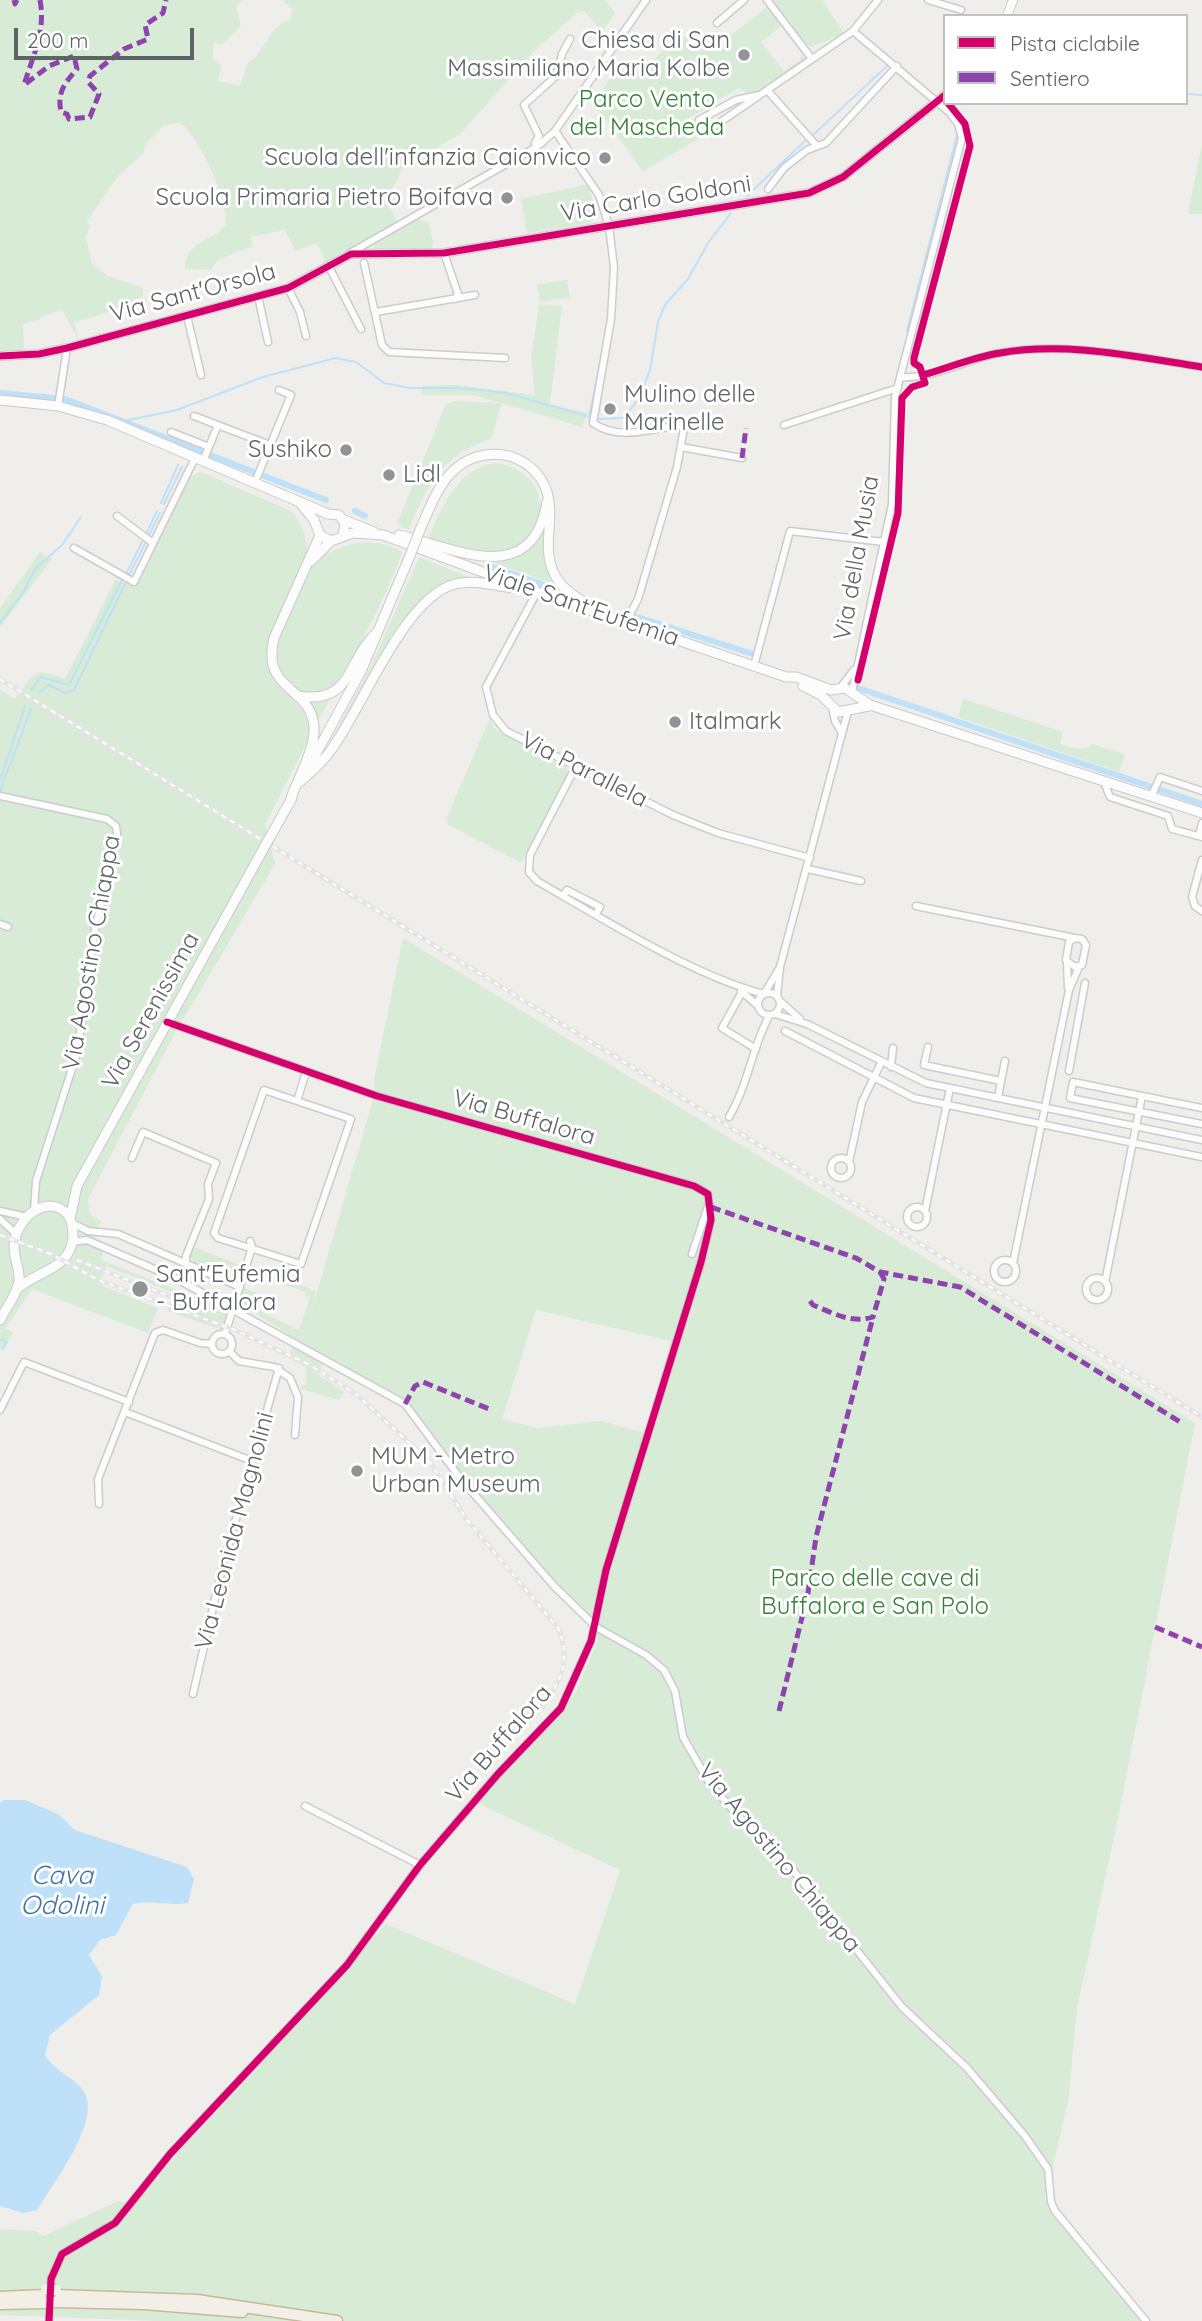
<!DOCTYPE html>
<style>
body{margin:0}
#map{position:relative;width:1202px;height:2321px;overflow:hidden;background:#efeeea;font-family:Quicksand,sans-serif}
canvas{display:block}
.legend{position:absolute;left:943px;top:14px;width:245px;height:91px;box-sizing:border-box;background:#fff;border:2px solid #bfc1c3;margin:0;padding:9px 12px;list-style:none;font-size:21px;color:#5f6368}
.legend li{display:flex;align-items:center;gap:14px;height:35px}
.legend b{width:35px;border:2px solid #bfc1c3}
.scale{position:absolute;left:14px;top:28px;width:180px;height:32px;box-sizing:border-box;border:4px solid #5f6368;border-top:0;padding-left:9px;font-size:21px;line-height:24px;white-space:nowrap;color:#5f6368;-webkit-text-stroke:5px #fff;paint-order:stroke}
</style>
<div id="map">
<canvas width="1202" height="2321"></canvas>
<ul class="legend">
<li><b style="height:9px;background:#d6006c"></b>Pista ciclabile</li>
<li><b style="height:9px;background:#8e44ad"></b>Sentiero</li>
</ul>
<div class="scale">200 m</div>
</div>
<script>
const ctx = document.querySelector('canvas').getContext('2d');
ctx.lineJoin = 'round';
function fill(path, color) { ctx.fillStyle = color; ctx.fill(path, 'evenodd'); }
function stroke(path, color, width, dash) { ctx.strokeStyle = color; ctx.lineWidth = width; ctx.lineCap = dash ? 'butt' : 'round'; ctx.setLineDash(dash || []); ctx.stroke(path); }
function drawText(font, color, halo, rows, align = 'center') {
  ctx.font = font + ' Quicksand,sans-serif'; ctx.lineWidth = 6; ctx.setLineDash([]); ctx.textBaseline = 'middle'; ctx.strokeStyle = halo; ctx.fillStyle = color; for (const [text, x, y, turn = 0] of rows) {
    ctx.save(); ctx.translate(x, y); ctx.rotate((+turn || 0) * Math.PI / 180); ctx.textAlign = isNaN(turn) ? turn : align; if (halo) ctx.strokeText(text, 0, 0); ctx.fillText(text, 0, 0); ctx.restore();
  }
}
fill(new Path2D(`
 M0 0H242L236 8 241 25 222 45 214 42 213 59 221 66 218 81 240 86 248 63C265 52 268 28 289 20L293 10 282 0H605L615 13 602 31 584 11 578 12 535 50 461 133 403 168 386 200 399 225 326 263 317 243 295 251 285 230 250 237 253 246 219 259 210 270 185 269C183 243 212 242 226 225 229 202 199 135 180 123L164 125 146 144 143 154 118 176 87 221 90 226 86 237 92 264 108 276 143 288V294L137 304 74 322 79 341 62 310 40 317V320L23 323 24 353 0 352Z
 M770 0H822L844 33 812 47 804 43Z
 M768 6 781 26 761 42 784 71 800 60 801 53 805 59 802 64 756 95H750L739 88 686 120 698 139 643 171 594 104 618 66 632 79 681 35 688 39 695 32 713 50Z
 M1202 144V214H1188Z
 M588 184 596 213 591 215V223L527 233 521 199Z
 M419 219 429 223 433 243 431 248 378 252 374 248 375 244Z
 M567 280 570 297 540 302 537 285Z
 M539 305 562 306 550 404 587 413 582 427 502 403 491 439C445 452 425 487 409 530L397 524 445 406 454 401 501 403 472 395H422V386L456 385 535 395 531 357Z
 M496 463C552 470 556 539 504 551 479 557 452 545 428 539 442 507 457 468 496 463Z
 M201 472 293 512 303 529 307 547 325 555C349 541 380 537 402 552 385 601 359 646 334 691 310 735 288 780 265 825L275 864 174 1035 88 1199 90 1214 101 1221 91 1245 103 1252 101 1260 223 1308 227 1317 222 1330 167 1311 174 1293 106 1266 100 1285 158 1308 148 1333 32 1289 5 1329 13 1332 4 1350 0 1349V690L15 699C35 673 32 666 65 679L116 579 133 586 189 477Z
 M545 525 544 560 552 583 494 563C519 559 534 548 545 525Z
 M40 552 52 559 0 627V608Z
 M419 557 473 579 430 593 415 608 330 742 372 664Z
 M963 699 1063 732 1060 744C1072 748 1082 752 1092 744L1125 754 1119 772 958 717Z
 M490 718 494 728 570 770 521 863 449 825 446 819Z
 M403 938 1195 1423 1117 1823 1077 2008 1068 2102 1045 2198 1050 2211 1141 2321H157L0 2315V2229L34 2231 44 2236 118 2201 135 2204 179 2151 239 2088 386 1924 575 2004 620 1870 477 1803 521 1754 561 1715 577 1690 598 1640 588 1618 461 1476 405 1399 348 1372 239 1303 244 1288 257 1293 250 1298 254 1300 252 1307 299 1330 310 1298 305 1296 306 1292 252 1274 249 1277 252 1268 316 1291 311 1313 375 1093 374 1080ZM536 1310 671 1341 645 1433 602 1421 536 1428 502 1419Z
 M193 1247 242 1266 237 1276 227 1277 194 1262 190 1257Z
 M288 1341 323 1364 317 1374 344 1392 338 1400 302 1389 301 1386 306 1385V1367L288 1358 293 1348 287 1343Z`), '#d8ebd6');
fill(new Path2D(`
 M4 1800H25L58 1814 75 1830 187 1867 194 1879 188 1903C170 1906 152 1900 133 1904L116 1935 100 1940 89 1955 102 1976 99 1995 50 2035 45 2055C58 2075 75 2077 84 2092 102 2121 52 2185 37 2210L24 2213 0 2206V1803Z`), '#bfe0f9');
stroke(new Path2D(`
 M1186 94 1202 95
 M1055 103H1075
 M812 136 888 65
 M747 196 807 139
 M602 213 604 221
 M907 331 957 135
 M589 417 604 344
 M597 419 623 418 639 399 650 370 658 322 665 305 688 279 708 243 731 213
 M124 421 177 410 263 377 336 358 356 362 384 383 410 388H459L506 393 587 416
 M161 503 178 465
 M164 504 182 467
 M145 536 157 511
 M148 537 160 513
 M126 574 143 540
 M129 575 146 542
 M0 623 24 591 35 569 62 545 81 517
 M31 690 41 677 69 685 122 580
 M39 692 49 685 65 693 74 690 126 582
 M0 780 25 706
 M0 791 31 709
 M0 1339 7 1342 2 1349`), '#bfe0f9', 2);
stroke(new Path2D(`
 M0 393 65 399 200 451
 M210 455 326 500
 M355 511 365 516
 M493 567 547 586
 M634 616 753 654
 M855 687 1202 804`), '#bfe0f9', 6);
const minor = new Path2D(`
 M767 0 812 59
 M928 0 961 10
 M717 23 744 0
 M767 90 816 145
 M759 95 736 100 699 120 697 128 706 132 853 31 878 0
 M555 131 599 195 609 226 614 267 611 319 593 423C618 441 651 429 679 425L684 428 677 467 638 599 626 622
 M535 143 539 136 524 105 556 76 562 54 570 39
 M768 189 784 168 807 150 826 143 897 66
 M350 253 538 146 555 131 646 0
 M444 253 458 294 455 299
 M364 263 382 345 389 352 505 358
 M328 265 361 329
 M288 288 300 312 306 336
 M258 296 268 342
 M376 312 475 295
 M187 316 201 375
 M901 377C934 379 967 359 999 353 1065 341 1137 357 1202 367
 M58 406 67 348
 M194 416 270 445
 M784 425 898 388
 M171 432 209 447
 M681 447 742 458
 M203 461 218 425
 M255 482 291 395 279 390
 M117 516 153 543
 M74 548 134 582 195 458
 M537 592 486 687 493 715 506 731 673 815 718 833 810 858
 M754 666 790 531 884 542
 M840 688 854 670
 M852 692 892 504 895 397 962 138 958 124 950 113 853 31
 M832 707 835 721 842 733
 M575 768 530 855 529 872 537 881C601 918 694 976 764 994L780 967
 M1104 782 1110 797 1168 816 1172 829 1202 837
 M0 796 107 819 116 826 117 834 95 929 77 1053 36 1181 34 1211
 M1151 797 1160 777 1202 791
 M1199 836 1202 823
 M1202 860 1192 897 1195 906 1202 911
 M808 869 861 881
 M563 896 567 890 600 907 596 914
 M916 906 1075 938
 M0 924 8 927
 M1075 938 1082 939 1086 945 1082 965 1075 967 1066 960 1069 942Z
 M1067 963 1068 988
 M741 991 757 1005
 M742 992 722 1028 756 1049
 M758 1004a11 11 0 1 1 22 0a11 11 0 1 1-22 0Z
 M777 996 780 967 848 711
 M780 1001 800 1019
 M775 1014 807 1024 926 1083 1202 1140
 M785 1031 914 1098 1202 1157
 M928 1047 924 1065 1001 1081 998 1098
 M891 1067 893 1048
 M1069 1071 1085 983
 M1001 1081 1005 1061
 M264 1090 351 1119 301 1264 218 1238 214 1233Z
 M297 1101 306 1072
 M1202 1108 1073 1082 1070 1098 1202 1124
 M729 1117C748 1085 752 1048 769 1016
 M132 1158 143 1132 216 1163 208 1184 209 1199 186 1256V1263
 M831 1168a10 10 0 1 1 20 0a10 10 0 1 1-20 0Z
 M849 1162 862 1102 881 1063
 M907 1217a10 10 0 1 1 20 0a10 10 0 1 1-20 0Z
 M0 1211 27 1217
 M925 1211 950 1088
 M0 1219 16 1234
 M72 1223 88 1231 118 1234 240 1287
 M72 1242 87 1240 175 1278 405 1404 460 1478 554 1586 596 1627 646 1655 664 1670 675 1691 683 1737 710 1784 741 1819 793 1870 902 2007 967 2068 1025 2136 1048 2169 1051 2202 1055 2211 1146 2321
 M692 1254 707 1209 711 1207
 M994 1271a11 11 0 1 1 22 0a11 11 0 1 1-22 0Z
 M1013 1263 1069 990 1079 967
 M1086 1289a11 11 0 1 1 22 0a11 11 0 1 1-22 0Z
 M1105 1282 1142 1096
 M212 1344a10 10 0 1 1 20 0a10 10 0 1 1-20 0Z
 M225 1334 252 1247 250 1241
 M229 1351 239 1361 274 1367 290 1378 298 1397 295 1435
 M0 1410 24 1362 129 1402
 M125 1412 252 1461
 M99 1504 98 1479 155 1333 163 1330 200 1343 211 1344
 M193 1694 223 1564 279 1368
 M305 1806 420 1865
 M49 2321 51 2279 62 2254 115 2223 170 2154 347 1965 420 1865 498 1774 561 1708 591 1641 606 1570 701 1262 711 1220 708 1194 694 1186 377 1096 167 1022`);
const tertiary = new Path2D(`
 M1007 16 1013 0
 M0 356 39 354 67 348 288 288 351 254 444 253 809 193 843 177 945 95`);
const secondary = new Path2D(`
 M0 400 58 406 107 420 328 514 339 515 345 523 343 536
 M344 520 374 532
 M420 530C429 510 436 489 451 473 480 442 533 450 547 492 555 518 542 546 553 571 560 588 573 595 587 604
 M320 535 331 541 353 533 383 535 537 592 786 677H796L831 690 845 688 870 705 1202 813
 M399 535C455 548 532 590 547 502
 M311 561 331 541
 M803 686 821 695 838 712 869 706
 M297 696C354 705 346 660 378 631
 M305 774 362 669 409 558
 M301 781C312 771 323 762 331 750 362 709 404 597 455 584 476 579 494 586 514 588
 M289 804C296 780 316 750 314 726 310 685 261 692 274 638L320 535 314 520 300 503
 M270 837 292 798
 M70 1219 77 1186 260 855
 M0 1320C6 1308 17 1295 19 1281 20 1269 15 1261 14 1249 14 1229 28 1208 49 1206 56 1206 63 1209 68 1215 72 1221 73 1228 73 1236 71 1270 38 1270 17 1289`);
const trunk = new Path2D(`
 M56 2295 197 2300 337 2321
 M0 2297 46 2295
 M56 2302 144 2304 242 2312
 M0 2304 46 2303`);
stroke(minor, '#cbcccc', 9);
stroke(tertiary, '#cbcccc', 10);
stroke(secondary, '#cacacb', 11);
stroke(trunk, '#c8b996', 13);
stroke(minor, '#fdfcfc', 6);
stroke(tertiary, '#fdfcfc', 8);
stroke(secondary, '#fdfcfc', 9);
stroke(trunk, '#f2f0e6', 10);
const rail = new Path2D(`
 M0 679 1202 1417
 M0 1235 51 1254 98 1280 235 1330 310 1365 356 1394 430 1462 467 1520 558 1628C575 1667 554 1693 529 1722
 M77 1260 200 1308`);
stroke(rail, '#e4e4e4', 4.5);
stroke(rail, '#fff', 2, [5]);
const secondaryBridge = new Path2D(`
 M409 558 420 530
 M260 855 270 837`);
const trunkBridge = new Path2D(`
 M46 2289 56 2290
 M46 2303 56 2302`);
stroke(secondaryBridge, '#cacacb', 11, []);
stroke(trunkBridge, '#c8b996', 13, []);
stroke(secondaryBridge, '#fdfcfc', 9);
stroke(trunkBridge, '#f2f0e6', 10);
stroke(new Path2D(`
 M14 0 15 4 17 0
 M40 0C46 31 33 55 24 85L49 66 74 56 77 69C64 84 57 92 61 112L67 114 69 119 90 117 99 94 88 82 90 76 124 49 148 39 145 25 163 13 166 0
 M742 458 746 428
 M711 1207 856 1258 880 1272 960 1287 1182 1423
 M810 1301 813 1305C833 1313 852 1324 873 1317L884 1279 880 1272
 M405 1404 415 1386 423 1382 489 1409
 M1155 1627 1202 1647
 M779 1711 808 1593 816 1537 873 1317`), '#8e44ad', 5, [10, 5]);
stroke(new Path2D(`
 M0 356 39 354 67 348 288 288 351 254 444 253 809 193 843 177 945 95
 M923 375C948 368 974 357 1000 353 1066 341 1137 357 1202 367
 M858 680 898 513 902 398 912 387 925 383 920 367 914 363V358L970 146 965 124 948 103
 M49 2321 51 2279 62 2254 115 2223 170 2154 347 1965 420 1865 498 1774 561 1708 591 1641 606 1570 701 1262 711 1220 708 1194 694 1186 377 1096 167 1022`), '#d6006c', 7);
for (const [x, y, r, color] of [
 [744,55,7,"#919496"],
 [605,158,7,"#919496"],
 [507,198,7,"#919496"],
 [610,409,7,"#919496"],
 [346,450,7,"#919496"],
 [389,475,7,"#919496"],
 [675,722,7,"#919496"],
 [140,1289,9,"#919496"],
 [357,1471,7,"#919496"]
]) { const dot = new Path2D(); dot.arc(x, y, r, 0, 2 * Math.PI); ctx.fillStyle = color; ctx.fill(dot); stroke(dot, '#fff', 2.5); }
drawText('24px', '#5f6368', '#fff', [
 ["Chiesa di San",730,41,"right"],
 ["Massimiliano Maria Kolbe",730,69,"right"],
 ["Scuola dell'infanzia Caionvico",591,158,"right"],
 ["Scuola Primaria Pietro Boifava",493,198,"right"],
 ["Mulino delle",624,395],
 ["Marinelle",624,423],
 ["Sushiko",332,450,"right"],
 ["Lidl",403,475],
 ["Italmark",689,722],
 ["Sant'Eufemia",156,1275],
 ["- Buffalora",156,1303],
 ["MUM - Metro",371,1457],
 ["Urban Museum",371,1485]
], 'left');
drawText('24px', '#348238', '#fff', [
 ["Parco Vento",647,100],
 ["del Mascheda",647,128],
 ["Parco delle cave di",875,1579],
 ["Buffalora e San Polo",875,1607]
]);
drawText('24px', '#5f6368', '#fff', [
 ["Via Carlo Goldoni",656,199,-9],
 ["Via Sant'Orsola",193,293,-15],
 ["Via della Musia",857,558,-80],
 ["Viale Sant'Eufemia",581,606,19],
 ["Via Parallela",584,770,27],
 ["Via Agostino Chiappa",92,953,-80],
 ["Via Serenissima",151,1011,-61],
 ["Via Buffalora",524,1118,16],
 ["Via Leonida Magnolini",235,1531,-75],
 ["Via Buffalora",499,1744,-49],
 ["Via Agostino Chiappa",779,1858,50]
]);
drawText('italic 26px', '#4174aa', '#fff', [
 ["Cava",62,1876],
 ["Odolini",62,1906]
]);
</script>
